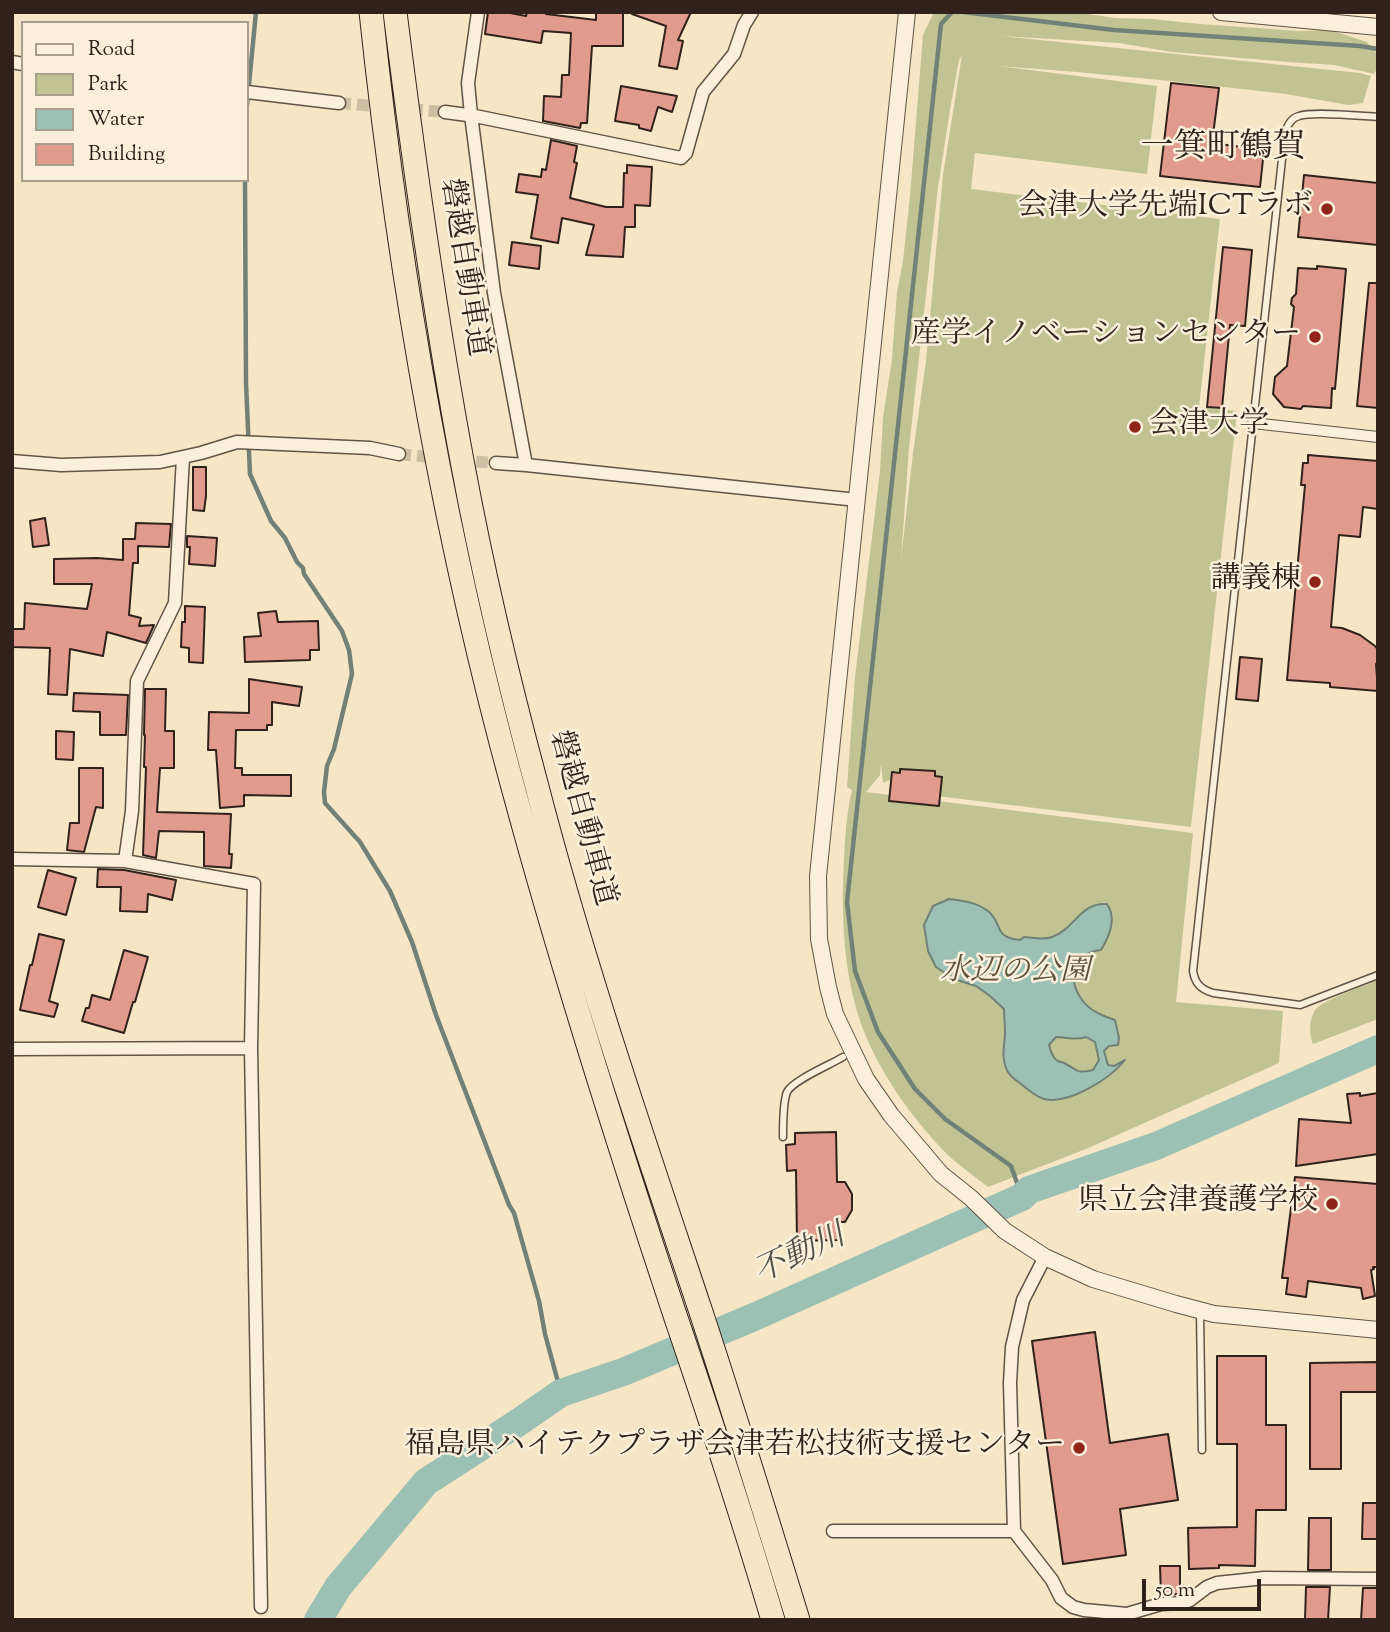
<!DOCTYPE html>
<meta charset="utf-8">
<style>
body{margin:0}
#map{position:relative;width:1390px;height:1632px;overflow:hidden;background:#f6e6c6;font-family:"Sorts Mill Goudy",serif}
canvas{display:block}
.frame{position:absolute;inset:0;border:14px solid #30221b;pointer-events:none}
.legend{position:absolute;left:21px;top:21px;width:228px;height:161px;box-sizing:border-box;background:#f9efda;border:2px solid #a99d8e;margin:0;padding:9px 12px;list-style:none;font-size:21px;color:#30221b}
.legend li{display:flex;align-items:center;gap:14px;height:35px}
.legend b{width:35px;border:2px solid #a99d8e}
.scale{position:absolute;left:1142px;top:1579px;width:119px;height:32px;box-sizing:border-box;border:4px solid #30221b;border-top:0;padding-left:9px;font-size:21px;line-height:24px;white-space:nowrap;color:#30221b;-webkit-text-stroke:5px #f9efda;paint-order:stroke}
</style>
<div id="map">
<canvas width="1390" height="1632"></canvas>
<div class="frame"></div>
<ul class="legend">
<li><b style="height:9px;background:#f9efda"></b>Road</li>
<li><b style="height:19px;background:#c1c492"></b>Park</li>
<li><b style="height:19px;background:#9dc0b5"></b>Water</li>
<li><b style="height:19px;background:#e19b8e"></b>Building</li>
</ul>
<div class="scale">50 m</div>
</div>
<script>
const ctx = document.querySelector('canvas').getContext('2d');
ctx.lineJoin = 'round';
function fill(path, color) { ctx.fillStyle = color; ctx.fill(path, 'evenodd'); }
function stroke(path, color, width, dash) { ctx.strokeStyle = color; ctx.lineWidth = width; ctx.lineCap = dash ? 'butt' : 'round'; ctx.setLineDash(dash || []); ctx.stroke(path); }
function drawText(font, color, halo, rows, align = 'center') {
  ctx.font = font + ' "Sorts Mill Goudy","Noto Serif JP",serif'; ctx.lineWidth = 5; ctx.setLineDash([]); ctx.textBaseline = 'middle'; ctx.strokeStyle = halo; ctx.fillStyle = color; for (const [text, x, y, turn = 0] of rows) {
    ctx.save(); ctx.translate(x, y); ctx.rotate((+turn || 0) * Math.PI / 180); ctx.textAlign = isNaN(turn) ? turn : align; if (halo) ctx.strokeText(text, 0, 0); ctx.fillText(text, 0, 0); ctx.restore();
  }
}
fill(new Path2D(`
 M934 12H1074L1115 18 1152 19 1200 24 1299 31 1330 30 1367 42 1378 55V67L1374 74 1335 65 1288 62 1172 52 1119 43 1001 36 1360 73 1371 76 1363 103 1348 105 1286 94 1180 82 1077 72 998 66 1157 86 1147 174 975 153 971 189 1220 219 1199 407 1237 411 1191 827 896 791 898 773 895 778 883 783 881 764 880 775 866 792 1193 833 1176 1002 1283 1011 1279 1063 1086 1149 988 1187C973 1175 955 1163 942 1149 910 1115 880 1073 863 1029 846 984 842 933 843 886 844 856 845 818 852 790L847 787 855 677 880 471 883 417 892 359 897 292 903 261 910 196 923 35ZM962 55 943 175 926 361 913 453 901 560 909 448 938 187 950 110 959 60Z
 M1378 980V1019L1313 1044C1309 1035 1309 1019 1315 1010 1323 1000 1364 986 1378 980Z`), '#c1c492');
const water = new Path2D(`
 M949 899C963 901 976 902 988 911 1004 924 992 937 1020 940L1024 937C1032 938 1044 940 1052 937 1075 929 1080 902 1107 904 1117 918 1109 937 1101 950 1073 953 1067 979 1082 1000 1090 1011 1103 1016 1115 1020L1119 1038 1118 1045 1109 1046 1104 1051 1108 1065 1114 1066 1125 1060C1110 1079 1068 1105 1044 1099 1036 1097 1027 1089 1021 1084 1015 1080 1008 1075 1006 1068 1001 1056 1005 1044 1005 1031 1005 1024 1004 1016 1004 1009L990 996 976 986 954 979 936 967 928 951 924 925 933 906ZM1056 1037C1068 1037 1074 1041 1086 1037L1095 1042 1099 1060 1093 1070C1074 1074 1079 1070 1064 1063 1062 1062 1060 1062 1058 1061 1052 1058 1051 1051 1049 1045Z`);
fill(water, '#9dc0b5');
stroke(water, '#718177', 2);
stroke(new Path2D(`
 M952 12 941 24 847 902 855 971 878 1032 915 1089 945 1119 1011 1166 1022 1197
 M963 12 1114 30 1360 46 1378 49
 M247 105 256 12
 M245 180 246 383 250 474 271 521 285 538 297 562 303 568 304 574 342 631 349 650 352 674 334 749 327 766 324 792 325 803 360 842 390 891 412 942 436 1015 509 1205 514 1213 539 1301 545 1334 561 1393`), '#718177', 4.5);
stroke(new Path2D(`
 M318 1620 338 1587 426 1482 516 1424 561 1393 623 1372 754 1317 1022 1197 1029 1190 1156 1146 1378 1049`), '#9dc0b5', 28);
const building = new Path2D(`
 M488 12H505L526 16 527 12H546V14L596 20V12H623V46H592L587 123H581L580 128 543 121 544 96 561 97 562 75H569L571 33 543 31 541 43 485 34Z
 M633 12H691L678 40 683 41 677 69 659 66 666 26 632 14Z
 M1171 83 1219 88 1212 143 1264 150 1260 187 1160 176Z
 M621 86 677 96 672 112 658 107 651 131 639 128V125L615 121Z
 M551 140 577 146 574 162 577 163 570 198 606 207H623L624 173H627V165L652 167 650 206 635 205V227H625L623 257 586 255 594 225 562 218 558 243 531 238 538 195 516 192 519 174 541 177 542 169 546 170Z
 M1304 175 1378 183V245L1298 237Z
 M512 242 541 246 539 269 509 265Z
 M1223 247 1252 250 1245 326 1230 325 1222 408 1207 407Z
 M1317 266 1346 269 1335 389 1332 388 1331 408 1303 406 1301 409 1284 407 1273 394 1275 377 1287 366 1294 307 1291 304 1292 298 1296 294 1298 268 1317 269Z
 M1369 283H1378V408L1357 406Z
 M1308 455 1378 461V509L1363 507 1360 537 1339 535 1331 627 1342 628 1360 635 1375 646 1378 650V663L1376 664 1378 691 1330 687V683L1287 680 1305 485H1301L1303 463H1308Z
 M193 467H206V496L204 511 193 510Z
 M45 518 49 545 33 547 30 521Z
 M136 523 171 524 169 547 138 546V563H133L129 615 141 618 139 626 154 625 146 643 107 632 103 656 70 649 67 695 48 694 50 648 12 647V629H24L25 603 87 609 92 584H54V559L97 558 123 560V539H135Z
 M187 536 217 538 215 566 189 564 190 547H187Z
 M185 606 205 607 203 663 189 662V648L181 647 182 622H185Z
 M276 611 278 622 318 621 319 650H310V660L245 662 244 637 261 636 258 613Z
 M1240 657 1262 659 1258 701 1236 699Z
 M249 679 302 687 299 706 272 702V725H267V730H236L235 768H242V775H291V796L244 795V806L220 808 216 750H208L209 712 249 713Z
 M145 689H166L165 731H174V768H160L157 812 231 814 229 854H232L231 868 204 866V832L159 831 156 858 143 855 146 767H144L145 735H144Z
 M74 693 128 695 126 735H100V712L73 711Z
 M56 731 74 732 73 760 56 759Z
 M79 768H103V808L96 807 84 852 67 850 70 823H79Z
 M900 769 935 771V776L942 777 939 806 889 801 892 772 900 773Z
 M98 869 124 870 176 880 172 900 148 894 147 912 120 911 121 887H97Z
 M48 870 76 878 66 915 38 907Z
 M39 934 64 940 49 1001 58 1004 54 1017 20 1010 30 965H32Z
 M124 950 148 957 135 1002H133L124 1033 82 1021 86 1008H89L92 995 110 1000Z
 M1360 1093V1096L1378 1093V1154L1296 1166 1299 1119 1351 1123 1347 1094Z
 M836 1132 837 1182H845L852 1194V1210L845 1222H839V1240L797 1241 796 1170 787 1171 786 1145 795 1144V1133Z
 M1295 1177 1378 1184V1267H1373L1374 1269 1371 1270 1375 1296 1363 1299 1361 1288 1308 1281 1306 1297 1286 1294 1288 1278H1282Z
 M1095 1332 1110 1443 1168 1434 1178 1500 1120 1509 1126 1555 1063 1564 1032 1341Z
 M1217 1356H1266V1425H1286V1510H1256L1255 1566 1219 1565V1568L1189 1569 1188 1528 1237 1527V1444H1217Z
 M1378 1362V1392H1341V1469H1310V1363Z
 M1363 1503H1378V1539H1362Z
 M1309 1518H1331V1570H1308Z
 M1160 1566H1180V1594L1161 1595Z
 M1306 1587H1330L1328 1620H1305Z
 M1363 1588H1378V1620H1361Z`);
fill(building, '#e19b8e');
stroke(building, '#30221b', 2);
stroke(new Path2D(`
 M339 103 445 112
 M399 454 440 458
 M458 460 496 463`), '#cebfa4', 12, [12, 6]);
const service = new Path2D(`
 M1378 117C1360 116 1314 111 1299 116 1291 118 1288 125 1285 132L1193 971C1195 983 1200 989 1213 993L1300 1005 1378 975
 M783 1137C783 1126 783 1102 787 1092 793 1080 830 1065 843 1057
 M1200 1312 1202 1450`);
const pedestrian = new Path2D(`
 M1253 423 1378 437`);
const minor = new Path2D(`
 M478 12 468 83 471 115 494 293 526 465
 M12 62 23 64
 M247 92 339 103
 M445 112 475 116 681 158 686 153 703 92 734 54 744 25 752 12
 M12 461 61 465 160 462 201 453 237 442 370 448 399 454
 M496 463 526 465 857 500
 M12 859 125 861 254 884 251 1048 261 1607
 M125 861 132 811 137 681 175 603 183 457
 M12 1049 251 1048
 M1045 1257 1023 1300 1012 1347 1010 1383 1014 1531 1052 1580 1061 1598 1073 1607 1084 1610 1127 1614 1161 1604 1183 1603 1190 1600 1207 1587 1217 1583 1264 1578 1378 1579
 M833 1531H1014`);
const tertiary = new Path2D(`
 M907 12 818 876 819 939 828 987 835 1014 866 1079 891 1115 941 1174 971 1198 1005 1231 1045 1257 1093 1279 1176 1304 1214 1314 1378 1330
 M1221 12 1378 27`);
const motorway = new Path2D(`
 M371 12C399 275 444 536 514 791 562 968 618 1144 676 1318 710 1418 743 1518 773 1620
 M395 12C414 164 435 316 463 466 483 573 508 679 536 783 582 961 642 1135 700 1309 734 1412 766 1516 798 1620`);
stroke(service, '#625346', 9);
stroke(pedestrian, '#625346', 12);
stroke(minor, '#625346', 15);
stroke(tertiary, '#625346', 18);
stroke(motorway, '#30221b', 25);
stroke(service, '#f9efda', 6);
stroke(pedestrian, '#f9efda', 10);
stroke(minor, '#f9efda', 12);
stroke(tertiary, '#f9efda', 16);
stroke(motorway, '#f6e6c6', 23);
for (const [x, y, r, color] of [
 [1327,209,7,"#8f2418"],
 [1315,337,7,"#8f2418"],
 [1135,427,7,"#8f2418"],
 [1315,582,7,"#8f2418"],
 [1332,1204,7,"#8f2418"],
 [1079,1448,7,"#8f2418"]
]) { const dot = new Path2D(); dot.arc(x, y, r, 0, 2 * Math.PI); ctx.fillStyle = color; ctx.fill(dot); stroke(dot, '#f9efda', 2.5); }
drawText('30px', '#30221b', '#f9efda', [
 ["会津大学先端ICTラボ",1313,209],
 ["産学イノベーションセンター",1301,337],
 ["会津大学",1149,427,"left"],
 ["講義棟",1301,582],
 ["県立会津養護学校",1318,1204],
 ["福島県ハイテクプラザ会津若松技術支援センター",1065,1448]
], 'right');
drawText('30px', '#30221b', '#f9efda', [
 ["磐越自動車道",462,268,81],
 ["磐越自動車道",580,819,75]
]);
drawText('italic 30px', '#5c533f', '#f9efda', [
 ["水辺の公園",1015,974]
]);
drawText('italic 32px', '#515149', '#f9efda', [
 ["不動川",801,1257,-25]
]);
drawText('33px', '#30221b', '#f9efda', [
 ["一箕町鶴賀",1223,150]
]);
</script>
